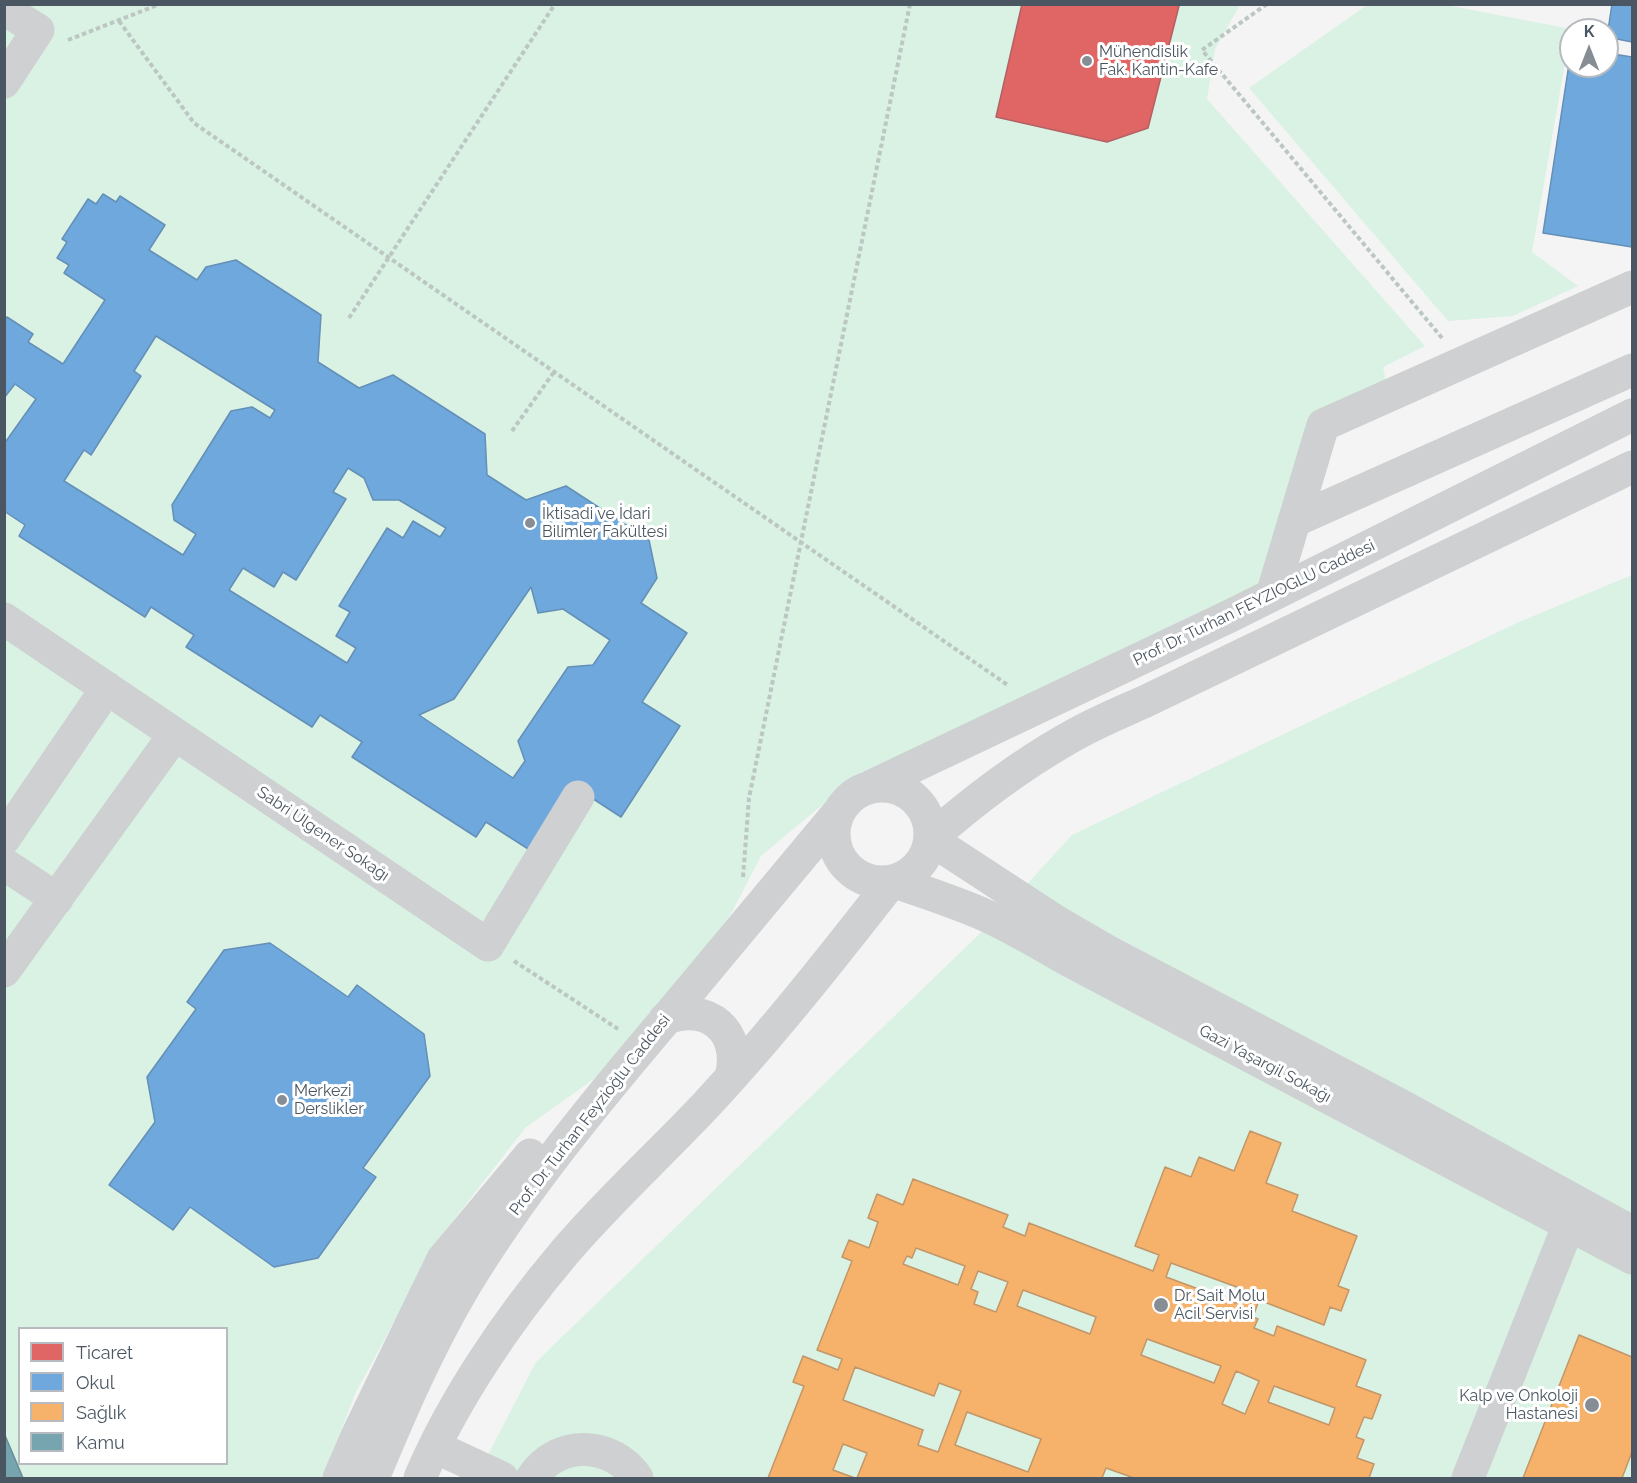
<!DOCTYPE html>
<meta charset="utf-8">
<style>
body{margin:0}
#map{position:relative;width:1637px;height:1483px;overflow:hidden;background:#f4f4f4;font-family:Raleway,sans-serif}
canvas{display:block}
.frame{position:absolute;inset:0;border:6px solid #4a5661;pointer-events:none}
.legend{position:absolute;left:18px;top:1327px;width:210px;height:138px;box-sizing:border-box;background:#fff;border:2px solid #b7bbc0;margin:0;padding:8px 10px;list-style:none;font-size:18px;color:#4a5661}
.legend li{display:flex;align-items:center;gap:12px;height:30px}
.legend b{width:30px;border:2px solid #b7bbc0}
.north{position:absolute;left:1559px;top:18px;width:60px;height:60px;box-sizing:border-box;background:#fff;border:2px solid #b7bbc0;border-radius:50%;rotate:0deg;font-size:16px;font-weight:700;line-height:24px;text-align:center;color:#4a5661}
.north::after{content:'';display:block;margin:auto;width:21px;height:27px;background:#868d94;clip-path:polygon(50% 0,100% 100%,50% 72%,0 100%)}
</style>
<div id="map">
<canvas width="1637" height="1483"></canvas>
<div class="frame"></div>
<ul class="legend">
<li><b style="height:16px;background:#e06666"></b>Ticaret</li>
<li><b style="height:16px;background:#6fa8dc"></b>Okul</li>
<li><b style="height:16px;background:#f6b26b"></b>Sağlık</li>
<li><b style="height:16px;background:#76a5af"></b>Kamu</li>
</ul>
<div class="north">K</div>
</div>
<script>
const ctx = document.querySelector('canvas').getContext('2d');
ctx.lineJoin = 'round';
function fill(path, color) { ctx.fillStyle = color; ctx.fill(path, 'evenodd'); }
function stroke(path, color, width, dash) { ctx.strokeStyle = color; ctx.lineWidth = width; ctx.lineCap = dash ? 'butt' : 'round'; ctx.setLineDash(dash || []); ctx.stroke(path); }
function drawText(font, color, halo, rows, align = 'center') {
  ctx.font = font + ' Raleway,sans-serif'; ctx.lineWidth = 6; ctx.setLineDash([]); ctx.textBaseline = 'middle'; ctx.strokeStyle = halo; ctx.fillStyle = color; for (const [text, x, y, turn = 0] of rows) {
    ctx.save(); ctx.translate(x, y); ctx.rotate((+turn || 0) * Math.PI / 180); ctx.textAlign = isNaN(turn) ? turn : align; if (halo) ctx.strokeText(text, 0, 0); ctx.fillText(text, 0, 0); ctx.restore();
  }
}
fill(new Path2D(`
 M5 5H1240L1215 49 1207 99 1425 346 1383 367 1391 406 1324 430 1273 590 891 774 827 801 761 856 718 939 605 1071 525 1128 439 1239 356 1392 322 1478H5ZM20 1328H226V1464H20Z
 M1367 5H1446L1571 29 1532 252 1578 286 1513 316 1448 321 1249 88Z
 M1632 575V1478H476L536 1362 997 917 1072 835 1519 622Z`), '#d9f2e3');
const shops = new Path2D(`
 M1022 4H1173L1179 6 1148 128 1107 142 996 117Z`);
fill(shops, '#e06666');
stroke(shops, '#b36164', 1.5);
const schools = new Path2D(`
 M1612 4H1632V42L1607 37Z
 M1571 51V66H1607V53L1632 57V247L1543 233Z
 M103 194 116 202 120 196 165 225 149 250 197 280 206 267 236 260 321 315 318 362 359 388 393 375 485 434 487 475 526 500 566 486 649 540 657 578 641 603 687 633 642 702 680 726 621 817 578 789 536 854 486 822 476 837 352 757 362 742 320 715 312 727 186 647 194 635 151 607 145 617 19 536 25 525 4 511V444L36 399 15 384 4 398V321L7 317 33 334 28 342 63 364 105 300 64 273 69 265 57 258 67 242 62 239 88 199 96 204ZM156 336 275 410 270 418 252 407 231 411 172 505 174 520 196 534 183 555 64 481 84 450 91 455 141 376 134 371ZM348 468 364 478 373 500H399L446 528 440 537 413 521 403 538 387 528 339 606 350 612 336 636 356 648 347 663 229 590 243 568 274 587 283 572 296 580 346 499 333 492ZM531 587 538 613 563 609 610 640 593 665 568 667 518 741 525 761 513 778 419 715 454 699Z
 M270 943 348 997 357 985 424 1034 430 1076 363 1168 376 1177 318 1258 274 1267 190 1207 173 1230 109 1185 155 1122 147 1077 196 1009 187 1002 224 950Z`);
fill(schools, '#6fa8dc');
stroke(schools, '#648fb7', 1.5);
const health = new Path2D(`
 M1250 1131 1281 1143 1266 1183 1298 1195 1292 1211 1357 1236 1338 1286 1349 1290 1341 1311 1330 1307 1324 1325 1259 1300 1253 1317 1258 1319 1254 1328 1274 1336 1277 1326 1366 1360 1356 1386 1381 1395 1372 1419 1364 1417 1356 1437 1364 1440 1357 1458 1374 1464 1369 1478H1134L1106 1468 1102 1478H857L867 1453 843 1444 833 1470 855 1478H768L804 1386 793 1382 803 1356 838 1370 842 1359 817 1350 852 1261 842 1257 849 1240 869 1248 878 1222 868 1218 877 1194 903 1205 913 1179 1008 1215 1003 1227 1025 1236 1029 1223 1153 1271 1159 1255 1135 1246 1165 1167 1191 1177 1199 1157 1234 1171ZM916 1248 965 1266 958 1285 903 1264 907 1256 912 1258ZM1171 1263 1245 1290 1239 1304 1166 1277ZM978 1271 1008 1282 996 1312 974 1304 978 1292 971 1289ZM1023 1290 1096 1317 1090 1334 1017 1306ZM1147 1339 1221 1366 1214 1383 1141 1355ZM855 1367 934 1396 939 1383 961 1391 938 1452 918 1445 923 1430 843 1400ZM1236 1371 1259 1381 1245 1414 1222 1404ZM1274 1386 1335 1408 1329 1425 1268 1402ZM967 1412 1041 1439 1028 1472 955 1445Z
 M1579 1335 1632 1357V1452L1622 1478H1523Z`);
fill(health, '#f6b26b');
stroke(health, '#c29668', 1.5);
const public = new Path2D(`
 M4 1433 23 1478H4Z`);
fill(public, '#76a5af');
stroke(public, '#698d98', 1.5);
stroke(new Path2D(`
 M1267 4 1202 50 1442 338
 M119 21 194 123 1009 686
 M68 40 160 4
 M349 318 555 4
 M512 431 554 372
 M743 877 749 798 910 4
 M514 961 618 1029`), '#bcc7c4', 4, [4.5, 3]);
stroke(new Path2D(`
 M4 9 38 30 4 82
 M1632 467 1146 701C1119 713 1092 724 1067 739 1018 767 973 801 930 839L1057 922 1107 951 1402 1106 1632 1232
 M1294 521 1632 370
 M1272 595 1323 425 1632 287
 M4 619 488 945 578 797
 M834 834a48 48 0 1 1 96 0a48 48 0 1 1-96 0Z
 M872 786 1230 616 1632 415
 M4 839 107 688
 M4 864 57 899
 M4 971 175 734
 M665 1019C708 1001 743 1032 731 1077
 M435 1447 502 1478
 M339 1478 357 1436 443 1259 530 1155
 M373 1478C400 1413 428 1348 464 1287 522 1191 594 1104 666 1019 723 951 780 882 837 814
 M420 1478C453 1400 509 1318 564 1253 608 1201 659 1155 706 1105 772 1034 832 958 892 881 924 892 956 902 987 916 1015 929 1042 945 1068 960L1632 1258
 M532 1478C557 1439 612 1441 637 1478
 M1468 1478 1569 1224`), '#ced0d2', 33);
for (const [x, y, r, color] of [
 [1087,61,6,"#868d94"],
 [530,523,6,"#868d94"],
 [282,1100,6,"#868d94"],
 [1161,1305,8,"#868d94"],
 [1592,1405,8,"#868d94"]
]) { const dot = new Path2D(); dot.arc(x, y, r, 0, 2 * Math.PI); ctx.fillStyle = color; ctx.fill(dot); stroke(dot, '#fff', 2); }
drawText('16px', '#4a5661', '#fff', [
 ["Mühendislik",1099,52],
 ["Fak. Kantin-Kafe",1099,70],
 ["İktisadi ve İdari",542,514],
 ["Bilimler Fakültesi",542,532],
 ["Merkezi",294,1091],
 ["Derslikler",294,1109],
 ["Dr. Sait Molu",1174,1296],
 ["Acil Servisi",1174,1314],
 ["Kalp ve Onkoloji",1578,1396,"right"],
 ["Hastanesi",1578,1414,"right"]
], 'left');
drawText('16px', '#4a5661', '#fff', [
 ["Prof. Dr. Turhan FEYZIOGLU Caddesi",1254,603,-26],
 ["Sabri Ülgener Sokağı",323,834,34],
 ["Gazi Yaşargil Sokağı",1265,1064,28],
 ["Prof. Dr. Turhan Feyzioğlu Caddesi",590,1115,-52]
]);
</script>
